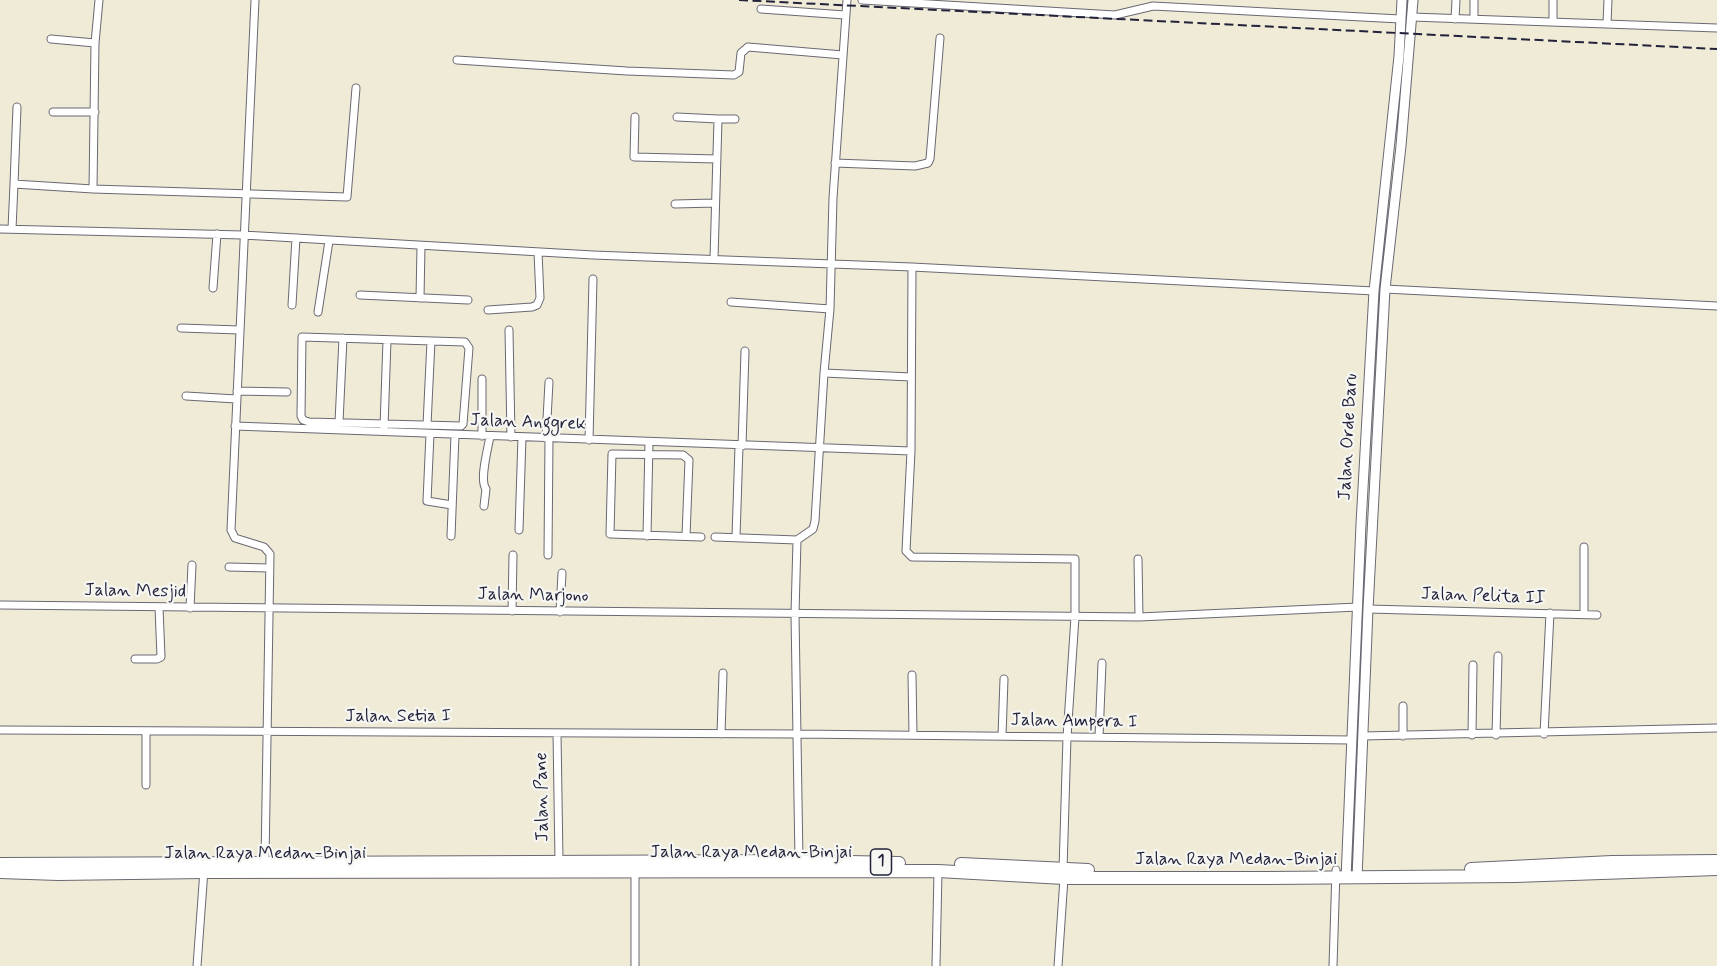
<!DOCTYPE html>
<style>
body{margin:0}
canvas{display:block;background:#efebd7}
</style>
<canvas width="1717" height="966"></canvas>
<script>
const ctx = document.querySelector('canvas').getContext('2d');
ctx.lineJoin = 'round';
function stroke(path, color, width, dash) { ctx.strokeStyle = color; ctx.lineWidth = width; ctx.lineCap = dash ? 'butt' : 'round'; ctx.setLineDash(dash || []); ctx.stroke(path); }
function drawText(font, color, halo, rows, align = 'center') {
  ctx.font = font + ' Mynerve,sans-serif'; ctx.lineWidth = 4.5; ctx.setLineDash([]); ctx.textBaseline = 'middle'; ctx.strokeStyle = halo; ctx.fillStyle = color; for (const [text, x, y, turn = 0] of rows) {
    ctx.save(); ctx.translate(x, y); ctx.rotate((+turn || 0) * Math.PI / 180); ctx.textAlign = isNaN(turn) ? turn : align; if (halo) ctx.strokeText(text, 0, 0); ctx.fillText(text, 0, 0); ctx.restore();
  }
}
const street = new Path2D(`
 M255 0 231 530 235 538 264 547 270 554 265 862
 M862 0 1115 15 1153 6 1400 19
 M1553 0V22
 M761 9 845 15
 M1412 17 1717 28
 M1455 19 1456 0
 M1474 19V0
 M1607 24 1608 0
 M51 39 95 43
 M457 60 627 71 734 75 739 72 741 53 748 47 843 55
 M17 107 14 184 93 189 347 197 356 88
 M53 112H95
 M635 117 634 157 717 159
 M677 117 718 119
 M835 163 915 166 928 163 930 159 940 38
 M93 189 95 43 99 0
 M675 204 715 203
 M0 229 243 235 593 255 912 267 1374 291
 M12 229 14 184
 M714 259 718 119H735
 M912 267 911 451 906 551 912 557 1075 559V617L1067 737 1063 870
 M213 288 217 234
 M1385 289 1717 306
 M360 295 468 300
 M420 298 421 246
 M731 302 830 309
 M292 305 296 238
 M488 310 532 307 537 305 540 298 538 252
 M318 312 329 241
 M181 328 239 330
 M509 330 511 437
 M302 337 465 342 469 348 463 424 461 426 309 422 303 420 301 416Z
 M824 373 911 377
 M237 391 287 392
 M186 396 236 399
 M339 422 343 338
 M427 425 431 341
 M235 426 911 451
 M384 427 387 340
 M430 434 427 501 452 505
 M482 436V379
 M546 438 549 382
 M589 440 593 279
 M742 446 745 351
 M484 506 486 489C479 480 488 449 490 436
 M519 530 522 437
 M451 536 455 435
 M647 536 649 442
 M686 536 689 460 683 455 612 454 610 534 701 537
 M715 537 797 540
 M736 537 739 446
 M548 555 549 438
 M1138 559 1139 617
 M229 567 269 568
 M0 605 1139 617 1358 607
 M190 608 192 565
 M1368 609 1597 615
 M512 611 513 555
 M560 612 562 573
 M1584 614V547
 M135 659H157L161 657 159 607
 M912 675 913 735
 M0 730 796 734 1352 740
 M146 731V785
 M557 733 559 861
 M721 734 723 673
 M1544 734 1550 613
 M1472 735 1473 665
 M1496 735 1498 656
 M1002 736 1004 679
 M1363 736 1717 728
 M1403 736V706
 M1099 737 1102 663
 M799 861 795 614 797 540 813 529 815 521 824 373 830 309 833 198 847 0
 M635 871V966
 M197 966 204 870
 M936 966 938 871
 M1058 966 1064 878
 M1333 966 1336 870`);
const secondary = new Path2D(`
 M1346 878 1361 524 1374 291 1399 56 1402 0
 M1357 878 1368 609 1385 289 1401 146 1413 0`);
const highway = new Path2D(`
 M0 864 799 861 899 863
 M961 864 1088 870
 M1471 869 1612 862 1717 861
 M0 872 58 874 204 872 938 871 1064 878H1268L1515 876 1717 869`);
stroke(street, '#6a6872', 9);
stroke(secondary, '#6a6872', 11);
stroke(highway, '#6a6872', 14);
stroke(street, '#fff', 7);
stroke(secondary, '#fff', 9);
stroke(highway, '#fff', 12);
stroke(new Path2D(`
 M739 0 1717 49`), '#22223b', 2, [9, 4.5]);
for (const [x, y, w] of [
 [881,862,21]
]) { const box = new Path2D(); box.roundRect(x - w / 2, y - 13, w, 26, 4.5); ctx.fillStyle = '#f6f6f2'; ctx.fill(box); stroke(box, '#22223b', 1.5); }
drawText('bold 16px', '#22223b', null, [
 ["1",881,862]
]);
drawText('18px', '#22223b', '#f6f6f2', [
 ["Jalan Anggrek",528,423,2],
 ["Jalan Orde Baru",1349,437,-87],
 ["Jalan Mesjid",135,592,1],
 ["Jalan Marjono",533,596,1],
 ["Jalan Pelita II",1483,597,2],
 ["Jalan Setia I",398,717],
 ["Jalan Ampera I",1074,722,1],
 ["Jalan Pane",543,797,-91],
 ["Jalan Raya Medan-Binjai",751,853],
 ["Jalan Raya Medan-Binjai",265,854],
 ["Jalan Raya Medan-Binjai",1236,860]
]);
</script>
